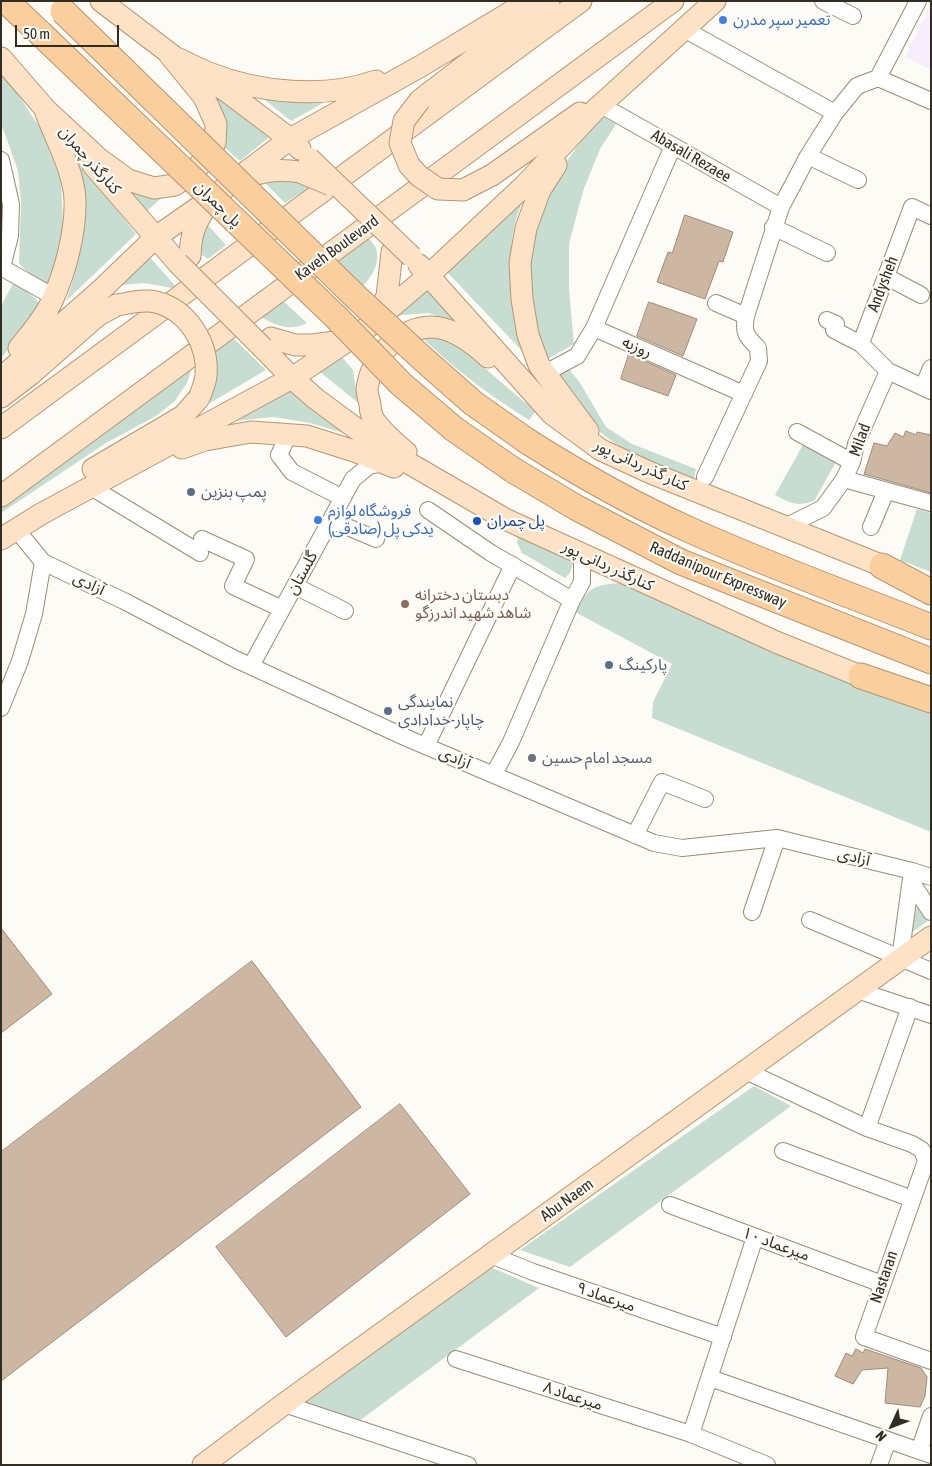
<!DOCTYPE html>
<meta charset="utf-8">
<style>
body{margin:0}
#map{position:relative;width:932px;height:1466px;overflow:hidden;background:#fdfbf5;font-family:"Asap Condensed",sans-serif}
canvas{display:block}
.frame{position:absolute;inset:0;border:2px solid #322d23;pointer-events:none}
.north{position:absolute;left:867px;top:1401px;width:50px;height:50px;-webkit-text-stroke:4px #fdfbf5;paint-order:stroke;rotate:227deg;font-size:14px;font-weight:700;line-height:20px;text-align:center;color:#322d23}
.north::after{content:'';display:block;margin:auto;width:18px;height:22px;background:#322d23;clip-path:polygon(50% 0,100% 100%,50% 72%,0 100%)}
.scale{position:absolute;left:15px;top:25px;width:104px;height:22px;box-sizing:border-box;border:2px solid #322d23;border-top:0;padding-left:6px;font-size:15px;line-height:18px;white-space:nowrap;color:#322d23;-webkit-text-stroke:4px #fdfbf5;paint-order:stroke}
</style>
<div id="map">
<canvas width="932" height="1466"></canvas>
<div class="frame"></div>
<div class="north">N</div>
<div class="scale">50 m</div>
</div>
<script>
const ctx = document.querySelector('canvas').getContext('2d');
ctx.lineJoin = 'round';
function fill(path, color) { ctx.fillStyle = color; ctx.fill(path, 'evenodd'); }
function stroke(path, color, width, dash) { ctx.strokeStyle = color; ctx.lineWidth = width; ctx.lineCap = dash ? 'butt' : 'round'; ctx.setLineDash(dash || []); ctx.stroke(path); }
function drawText(font, color, halo, rows, align = 'center') {
  ctx.font = font + ' "Asap Condensed","Noto Sans Arabic",sans-serif'; ctx.lineWidth = 4.5; ctx.setLineDash([]); ctx.textBaseline = 'middle'; ctx.strokeStyle = halo; ctx.fillStyle = color; for (const [text, x, y, turn = 0] of rows) {
    ctx.save(); ctx.translate(x, y); ctx.rotate((+turn || 0) * Math.PI / 180); ctx.textAlign = isNaN(turn) ? turn : align; if (halo) ctx.strokeText(text, 0, 0); ctx.fillText(text, 0, 0); ctx.restore();
  }
}
fill(new Path2D(`
 M931 5V70L905 57Z`), '#f7edfd');
fill(new Path2D(`
 M1 75 17 93 44 134 61 181 63 224 60 257 51 293 19 264 21 202 18 171 1 123Z
 M208 87 273 134 240 161 222 145Z
 M255 92 336 96 291 121Z
 M600 115 616 124 600 149 583 191 569 244V289L574 344 548 359C544 347 538 335 535 323 532 315 532 305 531 297 523 219 556 174 600 115Z
 M70 151 136 234 66 301 72 284 78 257Z
 M111 175 168 192 146 212Z
 M289 176 311 186 285 203 262 180Z
 M528 188C523 201 516 215 514 228 505 271 517 313 526 355L445 270Z
 M205 222 226 245 208 259 202 255 199 243Z
 M366 235C369 239 374 244 376 248 381 264 371 278 361 288L336 262Z
 M147 254 178 289 144 283 123 285 105 295Z
 M15 280 45 308 1 358V306Z
 M424 287 478 340 444 319 429 313 392 316Z
 M281 299 307 323C289 332 275 325 259 316Z
 M419 335 452 340 516 395 536 411 529 420C490 396 452 367 419 335Z
 M232 337 266 370 210 403 206 396 214 352Z
 M341 356 353 370 356 389 362 406 320 372Z
 M194 361 187 383 174 402 156 416 106 443 1 513V507Z
 M569 369 580 383 606 427 632 444 696 469 694 478C662 466 619 452 595 427 581 413 570 397 558 382L561 372Z
 M289 388 347 434 310 423 273 417 226 422Z
 M804 443 836 462 814 501C796 507 791 503 775 495Z
 M917 509 931 513V572L900 560Z
 M518 533 575 557 570 573 565 578 522 553 517 543Z
 M621 583 931 712V832L652 718 653 702 672 664 575 612C588 587 594 585 621 583Z
 M918 902 928 921 911 933Z
 M754 1086 791 1106 570 1267 520 1250Z
 M488 1266 539 1288 359 1421 299 1401Z`), '#c7ddd2');
const building = new Path2D(`
 M685 215 733 232 723 262 719 261 705 299 657 282 668 252 672 253Z
 M649 302 697 319 683 356 637 336Z
 M629 354 676 375 668 396 621 379Z
 M906 431 916 435 917 432 931 435V493L864 474 874 443 887 446 895 433 903 437Z
 M1 928 52 994 1 1033Z
 M252 961 361 1107 1 1381V1152Z
 M400 1104 470 1194 286 1337 216 1247Z
 M856 1349 863 1353 865 1349 921 1368 927 1377 925 1396 920 1407 885 1403 888 1368 862 1370 853 1384 835 1376 846 1353 852 1356Z`);
fill(building, '#cdb7a2');
stroke(building, '#a08b77', 1);
const minor = new Path2D(`
 M823 1 853 16
 M684 29 835 113
 M878 78 931 101
 M601 105 781 207
 M808 156 858 180
 M1 160 11 204 10 236 2 267
 M773 227 827 253
 M1 267 54 297
 M887 277 921 295
 M716 303 746 316
 M827 320 836 324 834 330 861 344
 M594 328 673 146
 M888 371 861 344 864 335 912 207 931 216
 M545 373 577 356 594 328 744 394
 M923 387 931 368
 M797 432 852 462
 M288 435 279 455 292 472 343 498
 M705 477 759 361 758 348C746 336 743 333 746 316L781 207 808 156 835 113 857 86 878 78 918 1
 M844 479 931 503
 M91 487 200 553
 M428 510 491 553 572 600
 M331 520 376 539
 M785 527 823 508 844 479 852 462 856 444 888 371 931 391
 M871 527 886 491
 M16 529 43 562 124 601 235 659 409 739 654 843 682 848 777 838 912 871 931 877
 M202 539 246 559 233 586 282 609
 M295 586 345 611
 M251 666 353 479 369 466 385 463
 M1 708 20 661 34 614 43 562
 M426 746 513 565
 M494 774 511 742 572 600 582 582V554
 M635 835 662 782 705 799
 M913 875 914 886 931 912
 M752 912 777 838
 M810 920 931 971
 M900 959 912 871
 M857 990 931 1015
 M746 1071 867 1128 912 1144 922 1150 926 1161 864 1337 931 1361
 M867 1128 910 1007
 M783 1151 912 1199
 M670 1205 882 1284
 M491 1255 533 1272 723 1337
 M456 1359 691 1434 767 1465
 M710 1378 931 1455
 M284 1404 468 1465
 M691 1434 755 1237
 M919 1451 931 1416
 M879 1465 888 1440`);
const major = new Path2D(`
 M101 1 181 62
 M174 57C186 62 197 68 209 73 259 93 325 99 376 81
 M1 58 54 119
 M209 80 229 93 290 139 300 149
 M420 100 549 1
 M44 108 98 158 128 180 154 188 175 185 196 170 215 143 216 124 204 97 169 54
 M93 165 178 263
 M556 165 540 190 526 228 520 263 522 299 528 335 539 365 588 431
 M492 175 580 113
 M247 177C266 170 281 169 300 172
 M190 256C191 232 195 224 207 205
 M419 265 552 414 601 450 651 473 898 572
 M377 317 387 296 392 252
 M271 338 295 345H313L342 341
 M19 348C31 333 44 319 52 301 65 273 76 232 75 200 74 172 56 139 46 113
 M263 348 292 378 316 399 381 447 505 519 776 642 875 682
 M1 378 103 288 156 237 209 200 290 139 421 66 529 1
 M1 397 31 374 97 316 117 305
 M1 428 581 1
 M182 448 205 440 251 432 307 436 357 452 394 467
 M406 452C397 445 376 426 372 416 371 413 370 408 370 404 369 400 367 394 367 389 371 358 398 328 431 327 453 327 473 343 488 357
 M93 469 183 416 199 398
 M1 496 673 1
 M1 539 41 514 292 378 368 327 429 275 525 185 594 111 715 1
 M203 1465 284 1404 931 937`);
const highway = new Path2D(`
 M6 1 40 33
 M527 441C579 474 634 505 690 530 769 566 851 595 931 627
 M513 470 577 508 681 562 931 661
 M882 566 931 592
 M861 676 931 700`);
stroke(minor, '#988d74', 18);
stroke(major, '#b59673', 23);
stroke(highway, '#b59673', 27);
stroke(minor, '#fff', 16);
stroke(major, '#fde2c5', 21);
stroke(highway, '#fbce9e', 25);
const majorBridge = new Path2D(`
 M420 100 404 121 400 143 409 165 419 176 438 189 463 190 492 175
 M309 158 412 257
 M300 172 331 185
 M178 263 263 348
 M117 305C130 303 143 299 156 302 188 310 209 344 206 376 205 383 202 391 199 398`);
const highwayBridge = new Path2D(`
 M63 11 357 298 423 359 473 403 527 441
 M40 33 336 317 401 384 454 429 513 470`);
stroke(majorBridge, '#b59673', 23, []);
stroke(highwayBridge, '#b59673', 27, []);
stroke(majorBridge, '#fde2c5', 21);
stroke(highwayBridge, '#fbce9e', 25);
for (const [x, y, r, color] of [
 [723,20,5,"#3f7fe0"],
 [191,492,5,"#5c6f8a"],
 [318,520,5,"#3f7fe0"],
 [477,521,5,"#1a4fb4"],
 [405,604,5,"#8d6e63"],
 [609,665,5,"#5c6f8a"],
 [388,711,5,"#5c6f8a"],
 [532,758,5,"#6b7280"]
]) { const dot = new Path2D(); dot.arc(x, y, r, 0, 2 * Math.PI); ctx.fillStyle = color; ctx.fill(dot); stroke(dot, '#fdfbf5', 2); }
drawText('16px', '#366cbe', '#fdfbf5', [
 ["تعمیر سپر مدرن",733,20],
 ["فروشگاه لوازم",328,511],
 ["یدکی پل (صادقی)",328,529]
], 'left');
drawText('16px', '#322d23', '#fdfbf5', [
 ["Abasali Rezaee",691,156,30],
 ["کنارگذر چمران",90,160,49],
 ["پل چمران",218,204,44],
 ["Kaveh Boulevard",337,248,-36],
 ["Andysheh",883,284,-69],
 ["روزبه",637,347,24],
 ["Milad",860,440,-70],
 ["کنار گذر ردانی پور",641,465,25],
 ["کنارگذر ردانی پور",608,566,25],
 ["گلستان",302,573,-61],
 ["Raddanipour Expressway",718,575,23],
 ["آزادی",89,584,26],
 ["آزادی",455,758,23],
 ["آزادی",854,857,14],
 ["Abu Naem",567,1200,-36],
 ["میرعماد ۱۰",776,1244,20],
 ["Nastaran",884,1277,-71],
 ["میرعماد ۹",606,1297,19],
 ["میرعماد ۸",573,1396,18]
]);
drawText('16px', '#4e5e75', '#fdfbf5', [
 ["پمپ بنزین",201,492],
 ["پارکینگ",619,665],
 ["نمایندگی",398,702],
 ["چاپار-خدادادی",398,720]
], 'left');
drawText('16px', '#164399', '#fdfbf5', [
 ["پل چمران",487,521]
], 'left');
drawText('16px', '#785e54', '#fdfbf5', [
 ["دبستان دخترانه",415,595],
 ["شاهد شهید اندرزگو",415,613]
], 'left');
drawText('16px', '#5b616d', '#fdfbf5', [
 ["مسجد امام حسین",542,758]
], 'left');
</script>
